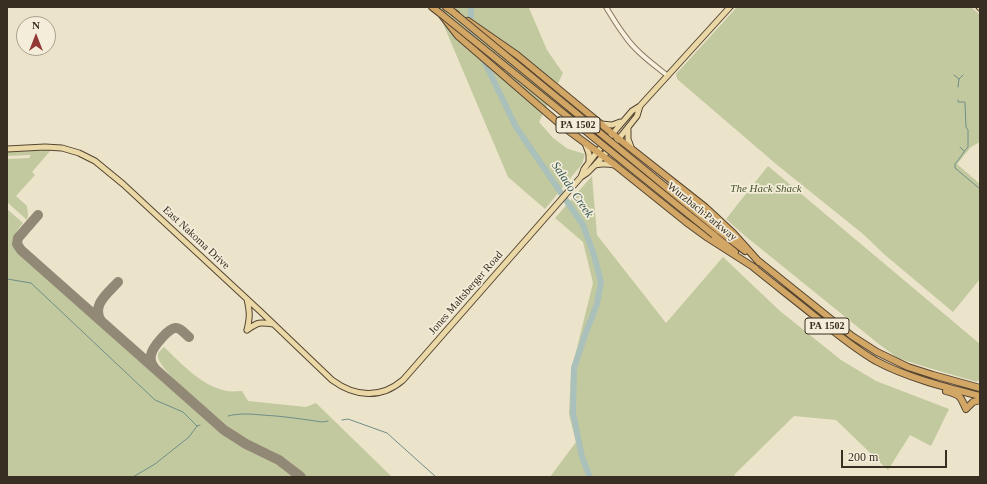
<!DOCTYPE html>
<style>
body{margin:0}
#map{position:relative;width:987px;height:484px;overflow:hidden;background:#ebe3ca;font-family:Georgia,serif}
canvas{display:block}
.frame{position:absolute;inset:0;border:8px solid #392e22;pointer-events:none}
.north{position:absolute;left:16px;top:16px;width:40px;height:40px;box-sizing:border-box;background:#f3edd9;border:1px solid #a9a190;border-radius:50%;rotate:0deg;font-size:11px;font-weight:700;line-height:16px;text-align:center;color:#392e22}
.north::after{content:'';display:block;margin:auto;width:14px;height:18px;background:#913835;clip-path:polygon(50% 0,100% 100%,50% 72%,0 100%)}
.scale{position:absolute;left:841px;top:450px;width:106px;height:18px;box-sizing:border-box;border:2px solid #392e22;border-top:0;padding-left:5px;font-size:12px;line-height:14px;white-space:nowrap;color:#392e22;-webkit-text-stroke:3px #f3edd9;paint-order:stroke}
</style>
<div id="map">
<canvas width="987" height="484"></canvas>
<div class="frame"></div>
<div class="north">N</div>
<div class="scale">200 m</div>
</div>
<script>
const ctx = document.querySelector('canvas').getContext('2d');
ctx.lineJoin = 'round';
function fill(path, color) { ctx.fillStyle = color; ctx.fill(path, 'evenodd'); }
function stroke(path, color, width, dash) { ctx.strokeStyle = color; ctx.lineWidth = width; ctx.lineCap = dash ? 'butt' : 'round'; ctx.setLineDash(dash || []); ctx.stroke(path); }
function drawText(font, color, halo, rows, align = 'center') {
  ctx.font = font + ' Georgia,serif'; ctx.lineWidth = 3.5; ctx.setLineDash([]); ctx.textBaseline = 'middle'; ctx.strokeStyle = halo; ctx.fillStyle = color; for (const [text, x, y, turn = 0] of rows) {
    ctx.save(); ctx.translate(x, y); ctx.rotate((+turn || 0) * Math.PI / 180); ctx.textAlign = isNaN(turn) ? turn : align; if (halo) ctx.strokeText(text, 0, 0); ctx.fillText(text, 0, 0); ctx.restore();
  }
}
fill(new Path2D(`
 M436 7 529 8 547 50 563 73 539 122 553 138 568 149 585 154 582 164 545 209 508 177Z
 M737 7H971L980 15V142L971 147 957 164 980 184V279L953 312 885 255 863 234 776 164 677 79 676 74Z
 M51 150 32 172 35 175 16 196 27 206 28 215 27 220 7 202V159L29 158 31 155 7 156V152Z
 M768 166 980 344V378L977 382 919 365 898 358 880 345 744 235 726 219Z
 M592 176 597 235 666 323 723 257 780 311 841 360 876 381 949 409 931 446 910 435 888 470 836 420 794 416 735 474 734 477H550L576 442 569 414 571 372 593 283 583 242 555 218Z
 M7 209 23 223C15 234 10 238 16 251L218 431 248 450 275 462 294 477H7Z
 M164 347C182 364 201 386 227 391 231 392 237 391 242 391L248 401 306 407 316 403 392 477H307C298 469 289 460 278 454 266 447 251 444 239 436 226 428 158 370 158 357 157 353 161 350 164 347Z`), '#c2c99f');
stroke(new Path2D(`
 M954 75 959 79 958 87
 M959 79 963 75
 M958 100V102H965V103L966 127 968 130V147C963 152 960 159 955 164V168L980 189
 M960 147 964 151
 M7 279 31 283 155 400 183 412 197 426
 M228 416C239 413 251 414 262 415 282 416 302 419 322 422L328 421
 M342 420 348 419 387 433 436 477
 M133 477 155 464 189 437 197 426 200 425`), '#718e88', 1);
stroke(new Path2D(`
 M471 16V7
 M471 25 473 38 516 127 583 225 594 255 601 282 597 304 585 335 574 368 573 413 582 457 590 477`), '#aac0bb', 6);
stroke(new Path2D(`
 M38 215 18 238 17 244 21 250 224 430 246 444 279 460 301 477
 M101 321C91 305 108 293 118 282
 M154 367C151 364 150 360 151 355 152 348 169 327 176 328 181 328 185 334 189 337`), '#928876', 10);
const minor = new Path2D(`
 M606 7C612 17 618 27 625 36 636 52 653 64 668 76`);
const major = new Path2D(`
 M979 7 980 8
 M601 124 612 125 620 122
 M628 129V139L631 147
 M585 143 589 154V162
 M7 149 45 147 62 148 79 153 95 161 123 184 261 312 332 380C355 397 381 399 403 380L581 177 587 173 595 165 621 136 637 116 640 106
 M596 165C602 163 609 164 615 165
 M581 177 584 169 597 152 632 111 640 106 730 7
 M247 330C250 317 250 313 247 299
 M247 330C258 322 259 322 273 324`);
const highway = new Path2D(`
 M432 7 441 14 458 36 561 125 615 165 686 222 708 238 755 268
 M446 7 456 14
 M468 21 517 55 619 139 705 207 733 233 759 262
 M718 230 745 251
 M714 235 735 252
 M756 259 852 336 877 352 908 367 933 375 980 388
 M753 267C774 284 796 301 817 318 836 333 855 349 876 361 908 378 945 387 980 396
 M946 391C960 395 960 395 966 409L973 402 980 400`);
stroke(minor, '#877660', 6);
stroke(major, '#554533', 7);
stroke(highway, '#554533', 8);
stroke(minor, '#f7f0dd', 4);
stroke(major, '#ead8a6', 5);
stroke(highway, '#d2a664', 6);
const highwayBridge = new Path2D(`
 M453 12 718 230
 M441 14 714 235`);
stroke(highwayBridge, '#554533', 8, []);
stroke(highwayBridge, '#d2a664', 6);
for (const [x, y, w] of [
 [578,125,44],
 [827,326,44]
]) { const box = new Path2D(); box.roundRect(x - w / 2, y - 8, w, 16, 3); ctx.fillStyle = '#f3edd9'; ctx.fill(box); stroke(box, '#392e22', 1); }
drawText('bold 10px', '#392e22', null, [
 ["PA 1502",578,125],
 ["PA 1502",827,326]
]);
drawText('italic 11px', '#47532a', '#f3edd9', [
 ["The Hack Shack",766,189]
]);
drawText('11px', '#392e22', '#f3edd9', [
 ["Wurzbach Parkway",702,212,39],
 ["East Nakoma Drive",196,238,43],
 ["Jones Maltsberger Road",466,293,-49]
]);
drawText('italic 12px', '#335756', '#f3edd9', [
 ["Salado Creek",572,190,56]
]);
</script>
